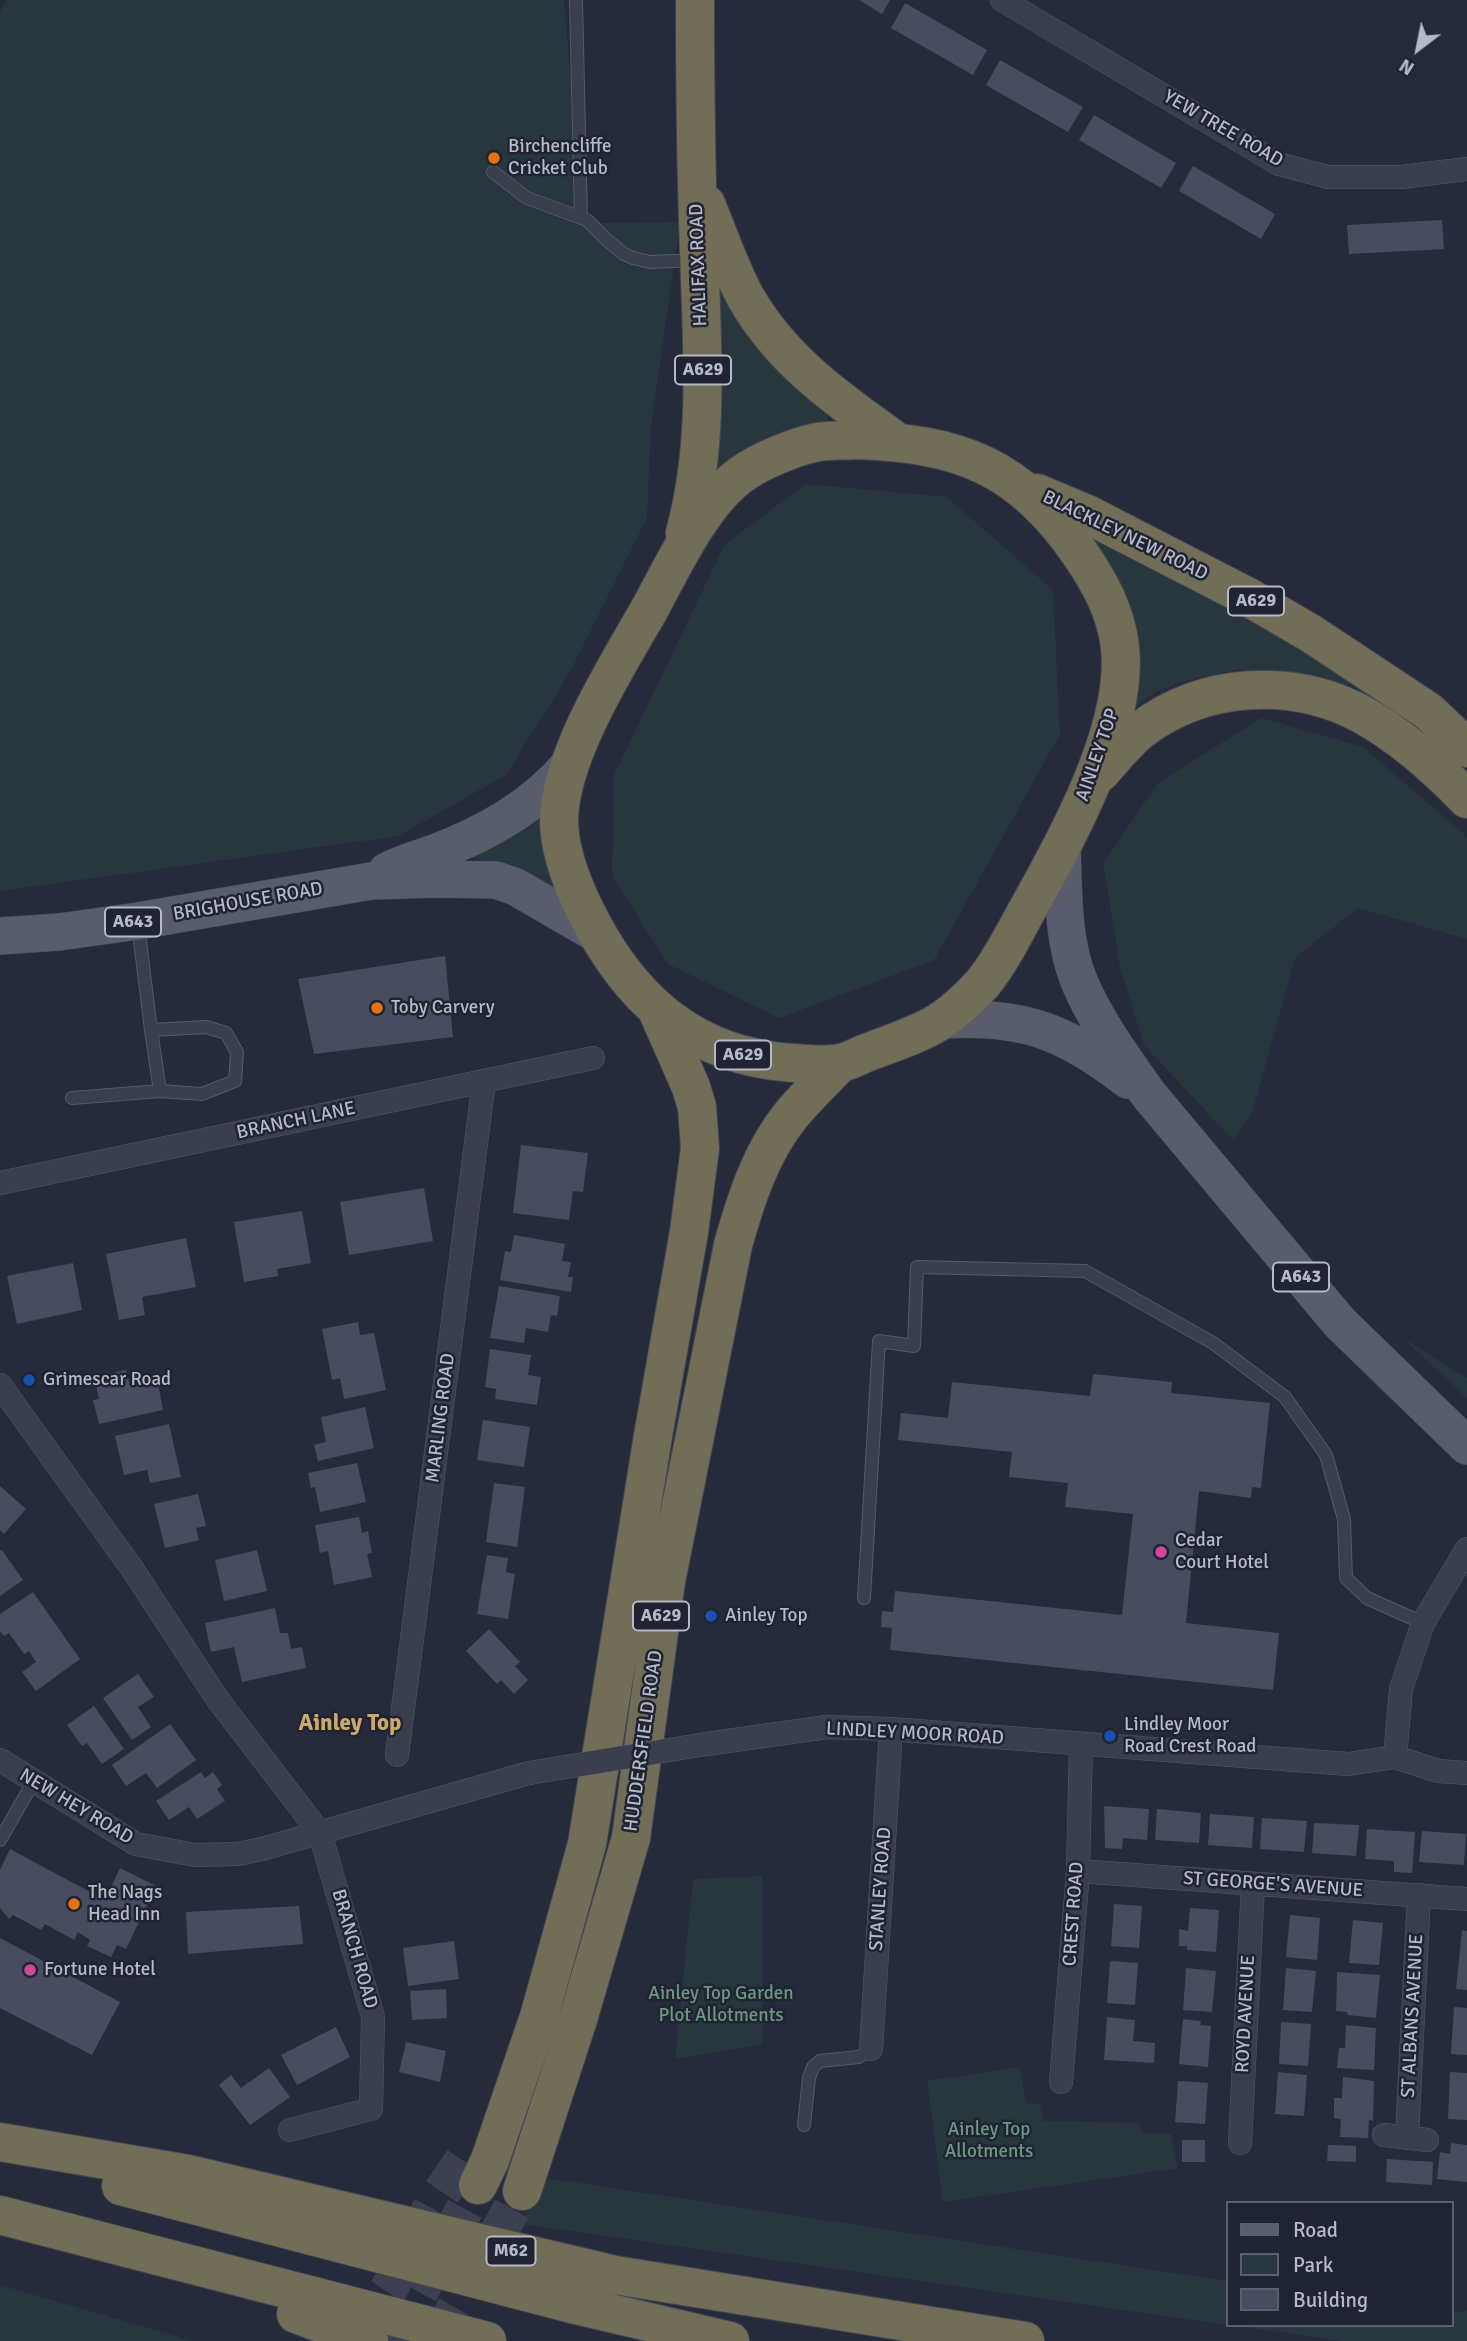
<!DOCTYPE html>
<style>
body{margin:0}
#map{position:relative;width:1467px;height:2341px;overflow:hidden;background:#262b3c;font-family:Signika,sans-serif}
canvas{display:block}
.legend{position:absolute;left:1226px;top:2201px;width:228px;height:126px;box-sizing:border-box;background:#1f2332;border:2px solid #5b5f6e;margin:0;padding:9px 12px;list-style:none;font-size:21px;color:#b6b9c8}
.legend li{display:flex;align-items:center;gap:14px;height:35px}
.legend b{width:35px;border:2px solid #5b5f6e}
.north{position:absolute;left:1383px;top:14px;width:70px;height:70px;-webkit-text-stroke:5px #1f2332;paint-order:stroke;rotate:212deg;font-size:19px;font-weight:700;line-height:28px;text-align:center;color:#b6b9c8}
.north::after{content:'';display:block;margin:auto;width:24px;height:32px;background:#b6b9c8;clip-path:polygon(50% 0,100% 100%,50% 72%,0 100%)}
</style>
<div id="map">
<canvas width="1467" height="2341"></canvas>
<ul class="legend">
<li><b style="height:9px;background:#585c6c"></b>Road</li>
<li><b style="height:19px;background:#28373d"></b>Park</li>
<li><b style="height:19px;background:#474c60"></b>Building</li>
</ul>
<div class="north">N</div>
</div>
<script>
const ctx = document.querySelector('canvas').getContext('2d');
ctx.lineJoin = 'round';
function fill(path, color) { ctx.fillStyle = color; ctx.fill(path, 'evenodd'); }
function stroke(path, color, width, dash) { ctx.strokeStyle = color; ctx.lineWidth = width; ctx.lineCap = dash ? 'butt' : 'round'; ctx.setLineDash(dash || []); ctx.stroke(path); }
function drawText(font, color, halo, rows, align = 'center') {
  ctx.font = font + ' Signika,sans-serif'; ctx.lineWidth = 5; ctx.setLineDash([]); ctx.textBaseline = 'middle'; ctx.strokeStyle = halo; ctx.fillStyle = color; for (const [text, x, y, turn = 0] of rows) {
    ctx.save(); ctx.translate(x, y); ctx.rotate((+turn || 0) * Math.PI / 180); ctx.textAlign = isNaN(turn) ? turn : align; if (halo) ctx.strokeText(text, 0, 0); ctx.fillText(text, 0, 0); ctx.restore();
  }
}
fill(new Path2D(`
 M7 0H564L583 223 680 222 651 427 647 518 570 672 506 775 398 836 0 891V12Z
 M713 276 733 315 762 353 826 408 829 428 714 483Z
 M806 484 947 497 1053 590 1060 734 934 960 779 1018 668 964 612 876 614 775 725 544Z
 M1091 539 1280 635 1355 679 1345 687 1287 671 1237 670 1183 681 1155 692 1129 710Z
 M1261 718 1363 747 1464 834 1467 838V939L1358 908 1295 958 1252 1113 1233 1140 1144 1045 1120 967 1103 864 1158 783Z
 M552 802 561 891C531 875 503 863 469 857Z
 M1403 1338 1467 1378V1398Z
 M762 1876 763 2044 675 2059 693 1879Z
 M1020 2067 1026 2103 1040 2104 1043 2121 1140 2123 1142 2133 1171 2134 1178 2168 943 2202 927 2081Z
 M539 2177 1227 2281V2325L523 2224Z
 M0 2285 193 2341H0Z
 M1467 2311V2341H1342L1232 2325H1451V2312Z`), '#28373d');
fill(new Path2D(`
 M859 0H890L882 14Z
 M905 3 987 50 973 75 891 28Z
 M1000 60 1083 107 1068 132 986 85Z
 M1094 115 1176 163 1161 188 1079 140Z
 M1193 166 1275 214 1261 239 1179 191Z
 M1442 220 1444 249 1349 254 1347 225Z
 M445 956 453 1037 314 1054 298 979Z
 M521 1145 588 1153 583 1192 573 1191 569 1220 513 1213Z
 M424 1188 433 1241 349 1255 340 1202Z
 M302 1211 311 1263 277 1269 278 1276 244 1282 234 1222Z
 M514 1235 565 1244 562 1261 571 1262 568 1277H573L571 1292 500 1280 505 1251 511 1252Z
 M186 1238 196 1287 142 1297 145 1315 119 1320 106 1254Z
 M73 1263 82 1310 17 1324 7 1276Z
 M499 1286 560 1296 557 1316 551 1315 548 1332 526 1328 524 1343 490 1338Z
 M358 1322 360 1335 374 1333 386 1390 344 1399 340 1378 332 1380 322 1329Z
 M490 1349 531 1355 528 1375 541 1377 537 1405 495 1399 496 1389 485 1387Z
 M126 1370 130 1385 157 1379 163 1410 99 1424 93 1400 99 1399 94 1377Z
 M1093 1374 1172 1382 1171 1393 1270 1403 1261 1488 1252 1487 1251 1498 1199 1491 1186 1623 1279 1633 1273 1690 890 1650 892 1628 881 1627 882 1611 893 1612 895 1591 1122 1615 1133 1514 1065 1507 1068 1483 1009 1477 1012 1452 898 1440 901 1413 948 1418 952 1382 1090 1396Z
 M365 1407 374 1448 318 1461 314 1445 326 1442 321 1417Z
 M483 1420 530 1427 524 1467 477 1460Z
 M169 1424 181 1477 150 1483 147 1470 124 1475 115 1436Z
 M357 1463 366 1502 320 1512 315 1487 311 1488 308 1473Z
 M494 1483 525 1487 517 1547 486 1542Z
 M0 1486 26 1509 4 1534 0 1530Z
 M198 1494 206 1526 196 1528 199 1540 165 1548 154 1504Z
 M359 1517 362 1533 368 1531 372 1553 367 1554 372 1577 334 1585 328 1551 320 1553 315 1525Z
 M2 1550 23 1580 0 1596V1551Z
 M257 1550 267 1591 224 1601 215 1560Z
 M487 1555 508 1558 506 1572 515 1574 508 1619 477 1614Z
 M33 1592 80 1659 36 1691 22 1672 36 1662 29 1651 24 1654 9 1633 4 1636 0 1631V1614Z
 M275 1608 280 1633H288L291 1649 302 1647 306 1668 242 1682 234 1647 211 1652 205 1623Z
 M489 1629 520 1662 515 1666 528 1680 514 1694 501 1680 497 1684 466 1651Z
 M138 1674 154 1697 138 1707 151 1727 132 1740 103 1698Z
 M94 1706 124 1749 102 1764 87 1743 82 1746 67 1725Z
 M170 1724 196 1760 157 1788 146 1773 126 1786 112 1765Z
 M201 1772 205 1778 213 1772 222 1785 217 1789 225 1801 197 1819 189 1807 169 1820 156 1801Z
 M1104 1806 1149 1809 1147 1840 1123 1838 1122 1849 1105 1848Z
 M1157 1809 1201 1813 1199 1843 1155 1840Z
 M1210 1814 1254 1817 1252 1848 1208 1845Z
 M1262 1818 1307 1821 1304 1852 1260 1849Z
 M1314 1823 1359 1825 1356 1856 1312 1853Z
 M1367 1829 1415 1832 1412 1873 1394 1872V1861L1365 1859Z
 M1422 1831 1466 1834 1464 1865 1419 1862Z
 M10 1849 105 1900 120 1868 156 1886 126 1949 117 1945 111 1957 87 1946 90 1940 78 1932 74 1940 45 1924 41 1930 13 1915 9 1919 0 1908V1870Z
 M1114 1904 1142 1906 1139 1948 1111 1946Z
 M299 1906 303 1944 188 1954 186 1912Z
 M1190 1908 1219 1910 1216 1952 1187 1950V1946H1179V1929L1188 1931Z
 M1290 1915 1320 1918 1317 1960 1286 1957Z
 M1353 1920 1383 1923 1379 1965 1349 1963Z
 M1462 1930 1467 1931V1990L1456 1989Z
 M0 1938 120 2002 92 2055 0 2008Z
 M454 1941 459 1979 408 1986 403 1948Z
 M1110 1961 1138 1963 1135 2005 1107 2003Z
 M1186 1968 1216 1971 1212 2012 1183 2010Z
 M1286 1968 1316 1971 1312 2012 1283 2010Z
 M1337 1972 1380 1975 1376 2018 1348 2015 1347 2012 1336 2011Z
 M446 1989 447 2018 412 2020 410 1991Z
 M1454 2007 1467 2008V2055L1451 2054Z
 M1107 2017 1135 2020 1133 2041 1155 2043 1154 2063 1104 2060Z
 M1183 2019 1201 2021 1200 2025 1211 2026 1208 2067 1179 2064Z
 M1281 2022 1311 2024 1308 2066 1279 2064Z
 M1346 2025 1376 2028 1374 2070 1337 2068 1339 2048H1345Z
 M336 2027 350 2057 297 2085 281 2055Z
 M406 2042 446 2051 440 2082 399 2072Z
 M269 2068 290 2097 250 2125 219 2085 231 2075 241 2088Z
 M1278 2072 1307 2075 1304 2116 1275 2114Z
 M1450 2072 1467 2073V2120L1448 2119Z
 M1343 2077 1374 2081 1373 2121 1369 2120 1368 2138 1340 2137 1341 2119 1334 2118V2098H1342Z
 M1178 2081 1208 2083 1205 2124 1175 2122Z
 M1182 2140H1205V2162H1182Z
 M1451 2143 1467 2145V2182L1437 2179 1440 2152 1450 2154Z
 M1328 2145 1356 2146V2162L1327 2161Z
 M1387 2159 1433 2162 1432 2185 1386 2182Z`), '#474c60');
stroke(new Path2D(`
 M355 2339 390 2287 433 2205 469 2152
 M390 2341 406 2316 478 2185
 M437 2341 522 2191`), '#3c4051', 38, [38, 19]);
const lane = new Path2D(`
 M576 0 581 218
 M493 172 527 198 587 220 608 241 624 254 633 258 650 262 695 260
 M151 1030 160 1091
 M72 1098 160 1091 202 1094 235 1081 237 1052 226 1033 206 1027 151 1030 138 925
 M864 1598 879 1341 914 1346 917 1267 1085 1271 1213 1343 1285 1397 1326 1455 1344 1519 1346 1578 1367 1598 1423 1623
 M0 1840 34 1781
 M804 2125 809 2078 813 2067 820 2061 859 2057 871 2049`);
const street = new Path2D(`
 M1002 0 1279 164 1328 177H1401L1467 169
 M0 1183 593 1058
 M0 1385 133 1570 218 1700 320 1833 373 2017 371 2109 290 2130
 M706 1744 827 1727 891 1729 1348 1764 1395 1757 1401 1689 1423 1623 1467 1549
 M397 1755 484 1081
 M1395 1757 1438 1771 1467 1773
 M0 1760 136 1844 195 1855 238 1854 262 1849 529 1773
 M1078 1871 1467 1899
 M871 2049 891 1729
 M1061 2082 1078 1871 1081 1744
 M1384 2135 1427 2140
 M1407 2137 1419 1895
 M1240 2143 1253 1884`);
const primary = new Path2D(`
 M1062 848C1064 892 1062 939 1079 981 1096 1022 1124 1059 1149 1095L1340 1323 1467 1446
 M387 871C405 862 415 860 432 854 485 834 534 807 571 763
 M0 936 59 932 138 921 371 881 435 879 496 880 516 887 597 934
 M941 1020C1024 1015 1063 1031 1128 1080`);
const highway = new Path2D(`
 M706 204C719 235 730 269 746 298 783 362 838 399 896 441
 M855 440C959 443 1021 466 1081 555 1100 583 1116 612 1120 647 1129 728 1065 843 1026 912 1013 936 1000 962 983 983 972 995 955 1011 942 1020 921 1034 889 1044 866 1053 858 1056 848 1062 840 1063 826 1066 808 1064 794 1063 691 1057 627 997 584 908 571 881 559 850 559 820 560 755 617 666 649 610 672 568 702 502 742 474 760 461 796 446 818 442 830 440 843 441 855 440Z
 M1037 493 1087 514 1250 598 1310 633 1428 711 1467 748
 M685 533C710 441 702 346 699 251 696 168 695 84 695 0
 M1100 773C1113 759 1126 742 1141 730 1204 682 1293 677 1363 715 1401 736 1437 768 1467 799
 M0 2142 188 2174 615 2275 1025 2341
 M478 2185 490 2160 539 2017 587 1844 653 1436 689 1232 700 1148 697 1107 691 1087 657 1010
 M121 2186 576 2305 730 2341
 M522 2191 579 2016 631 1838 666 1581 733 1245C746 1199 761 1152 791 1115 806 1097 824 1080 840 1063
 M0 2215 487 2341
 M296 2314 369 2341`);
stroke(lane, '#555968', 14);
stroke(street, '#555968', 24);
stroke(primary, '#434756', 38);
stroke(highway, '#424655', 40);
stroke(lane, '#3a3e4d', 12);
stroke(street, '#3a3e4d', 23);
stroke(primary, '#585c6c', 37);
stroke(highway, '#726d57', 38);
const streetBridge = new Path2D(`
 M529 1773 706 1744`);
stroke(streetBridge, '#555968', 24, []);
stroke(streetBridge, '#3a3e4d', 23);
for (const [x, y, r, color] of [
 [494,158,7,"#e8710a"],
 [377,1008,7,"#e8710a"],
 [29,1380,7,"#1a4fb4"],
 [1161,1552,7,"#d1479c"],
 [711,1616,7,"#1a4fb4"],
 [1110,1736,7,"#1a4fb4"],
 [74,1904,7,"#e8710a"],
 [30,1970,7,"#d1479c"]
]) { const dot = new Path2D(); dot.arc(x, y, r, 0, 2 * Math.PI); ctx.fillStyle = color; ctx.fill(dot); stroke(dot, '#1f2332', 2.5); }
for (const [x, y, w] of [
 [703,370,56],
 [1256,601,56],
 [133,922,56],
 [743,1055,56],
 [1301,1277,56],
 [661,1616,56],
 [511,2251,49]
]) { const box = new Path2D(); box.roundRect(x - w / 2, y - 14.5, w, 29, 5); ctx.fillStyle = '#1f2332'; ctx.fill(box); stroke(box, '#b6b9c8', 2); }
drawText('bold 18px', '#b6b9c8', null, [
 ["A629",703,370],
 ["A629",1256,601],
 ["A643",133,922],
 ["A629",743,1055],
 ["A643",1301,1277],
 ["A629",661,1616],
 ["M62",511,2251]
]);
drawText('19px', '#b6b9c8', '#1f2332', [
 ["YEW TREE ROAD",1223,129,30],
 ["HALIFAX ROAD",699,265,-92],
 ["BLACKLEY NEW ROAD",1125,536,26],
 ["AINLEY TOP",1098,755,-71],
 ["BRIGHOUSE ROAD",248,902,-10],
 ["BRANCH LANE",296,1121,-12],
 ["MARLING ROAD",441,1418,-83],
 ["LINDLEY MOOR ROAD",915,1734,3],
 ["HUDDERSFIELD ROAD",644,1741,-82],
 ["NEW HEY ROAD",76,1807,31],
 ["ST GEORGE'S AVENUE",1273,1885,4],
 ["STANLEY ROAD",881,1889,-86],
 ["CREST ROAD",1074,1914,-86],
 ["BRANCH ROAD",354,1949,74],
 ["ROYD AVENUE",1246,2014,-87],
 ["ST ALBANS AVENUE",1413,2016,-87]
]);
drawText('19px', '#b6b9c8', '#1f2332', [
 ["Birchencliffe",508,147],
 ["Cricket Club",508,169],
 ["Toby Carvery",391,1008],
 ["Grimescar Road",43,1380],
 ["Cedar",1175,1541],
 ["Court Hotel",1175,1563],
 ["Ainley Top",725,1616],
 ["Lindley Moor",1124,1725],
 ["Road Crest Road",1124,1747],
 ["The Nags",88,1893],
 ["Head Inn",88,1915],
 ["Fortune Hotel",44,1970]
], 'left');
drawText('19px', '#6e9780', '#1f2332', [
 ["Ainley Top Garden",721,1994],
 ["Plot Allotments",721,2016],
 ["Ainley Top",989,2130],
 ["Allotments",989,2152]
]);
drawText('bold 23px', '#cda96b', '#1f2332', [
 ["Ainley Top",350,1724]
]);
</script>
